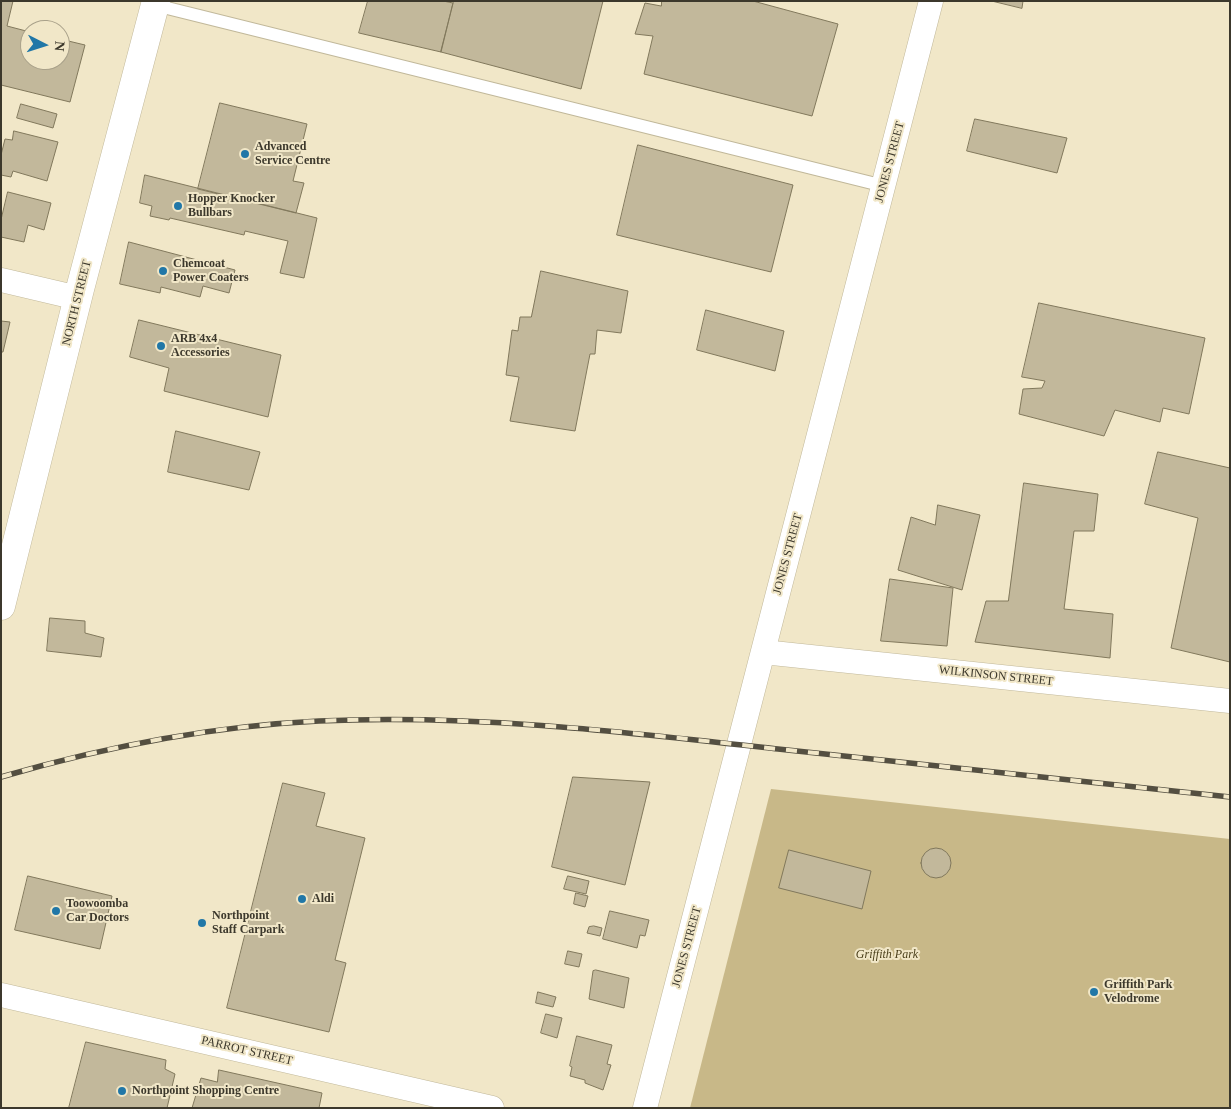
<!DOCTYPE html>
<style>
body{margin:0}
#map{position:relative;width:1231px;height:1109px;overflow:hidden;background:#f1e7c8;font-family:Georgia,serif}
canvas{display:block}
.frame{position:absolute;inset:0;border:2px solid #3c382c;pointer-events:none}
.north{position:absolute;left:20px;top:20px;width:50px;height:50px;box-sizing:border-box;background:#f1e7c8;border:1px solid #a9a18a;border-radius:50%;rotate:95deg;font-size:14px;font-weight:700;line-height:20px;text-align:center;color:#3c382c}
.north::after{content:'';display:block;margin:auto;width:18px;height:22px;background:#2177a7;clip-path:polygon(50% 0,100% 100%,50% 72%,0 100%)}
</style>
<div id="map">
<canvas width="1231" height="1109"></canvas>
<div class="frame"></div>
<div class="north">N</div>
</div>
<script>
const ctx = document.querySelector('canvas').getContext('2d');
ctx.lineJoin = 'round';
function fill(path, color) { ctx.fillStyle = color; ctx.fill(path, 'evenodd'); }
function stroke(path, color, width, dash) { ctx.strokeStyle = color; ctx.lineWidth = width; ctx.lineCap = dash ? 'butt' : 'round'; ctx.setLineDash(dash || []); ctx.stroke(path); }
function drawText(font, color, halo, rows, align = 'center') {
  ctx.font = font + ' Georgia,serif'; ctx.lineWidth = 4; ctx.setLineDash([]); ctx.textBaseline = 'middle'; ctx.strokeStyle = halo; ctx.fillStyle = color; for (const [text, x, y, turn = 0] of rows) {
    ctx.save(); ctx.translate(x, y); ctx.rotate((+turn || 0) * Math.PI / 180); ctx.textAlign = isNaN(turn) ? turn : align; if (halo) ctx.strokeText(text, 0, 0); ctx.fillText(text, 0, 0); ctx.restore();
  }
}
fill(new Path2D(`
 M771 789 1230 839V1108H690Z`), '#c8b888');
const building = new Path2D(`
 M1 1H13L7 26 30 32V60H60V39L85 45 70 102 1 85Z
 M368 1H443L453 3 441 52 359 33Z
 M454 1H603L581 89 441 52Z
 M662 1H753L838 24 812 116 644 74 653 36 635 34 645 3 661 6Z
 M992 1H1023L1022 8Z
 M220 103 307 124 293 181 304 183 296 213 198 189Z
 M21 104 57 114 53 128 17 118Z
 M975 119 1067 138 1057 173 967 151Z
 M14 131 58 142 47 181 13 171 11 177 1 175V155L5 139 12 140Z
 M638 145 793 185 771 272 617 235Z
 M145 175 317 218 304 278 280 273 288 241 245 231 244 235 170 218 169 220 150 216 152 206 140 203Z
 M8 192 51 203 44 230 28 225 24 242 1 237V220Z
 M129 242 235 270 229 293 203 286 200 297 161 287 160 293 120 284Z
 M541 271 628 291 621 333 597 330 595 354H590L575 431 510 421 519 377 506 375 512 330 518 331 520 317H531Z
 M1039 303 1205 338 1189 414 1163 408 1160 422 1115 410 1104 436 1019 414 1023 389 1042 388 1045 381 1022 377Z
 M706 310 784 331 775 371 697 350Z
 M139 320 281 355 268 417 164 391 169 368 130 357Z
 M1 321 10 322 3 352H1Z
 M176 431 260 452 249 490 168 472Z
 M1158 452 1230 468V662L1171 648 1198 518 1145 504Z
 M1024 483 1098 494 1094 531H1074L1064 609 1113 614 1110 658 975 642 986 601H1008Z
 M938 505 980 515 962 590 898 570 911 517 935 525Z
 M890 579 953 588 947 646 881 641Z
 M50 618 85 621V633L104 638 101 657 47 651Z
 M573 777 650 782 625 885 552 867Z
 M283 783 325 793 316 826 365 838 335 960 346 963 329 1032 227 1008Z
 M921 863a15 15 0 1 1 30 0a15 15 0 1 1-30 0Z
 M789 850 871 871 862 909 779 888Z
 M28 876 112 896 100 949 15 930Z
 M568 876 589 881 586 894 564 889Z
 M576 893 588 896 585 907 574 904Z
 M610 911 649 920 645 936 640 935 637 948 603 939Z
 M594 926 602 928 600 936 587 933 589 927Z
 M568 951 582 954 579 967 565 964Z
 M596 970 629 978 624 1008 589 999 593 971Z
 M538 992 556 997 553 1007 536 1003Z
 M546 1014 562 1018 557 1038 541 1033Z
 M577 1036 612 1045 607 1064 611 1065 603 1090 585 1083V1080L570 1076 572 1067 570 1066Z
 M86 1042 166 1060 165 1069 175 1074 167 1108H69Z
 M219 1070 322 1093 319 1108H192L201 1078 217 1082Z`);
fill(building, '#c2b89b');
stroke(building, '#81785c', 1);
const lane = new Path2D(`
 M155 5 884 186`);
const street = new Path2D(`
 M1 280 78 298
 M763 652 1230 701
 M1 995 492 1108
 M645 1108 931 1`);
const secondary = new Path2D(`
 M1 606 80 289 156 1`);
stroke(lane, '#c1b89a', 14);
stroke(street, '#c1b89a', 25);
stroke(secondary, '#c1b89a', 29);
stroke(lane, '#fff', 12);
stroke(street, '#fff', 24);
stroke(secondary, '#fff', 28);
const rail = new Path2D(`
 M1 777C104 747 212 726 319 721 473 714 626 732 778 749 929 765 1079 781 1230 797`);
stroke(rail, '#544f41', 5.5);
stroke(rail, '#f1e7c8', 4, [11]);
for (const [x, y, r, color] of [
 [245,154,5,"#2177a7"],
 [178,206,5,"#2177a7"],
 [163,271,5,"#2177a7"],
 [161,346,5,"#2177a7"],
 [302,899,5,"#2177a7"],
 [56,911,5,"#2177a7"],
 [202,923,5,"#2177a7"],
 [1094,992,5,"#2177a7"],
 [122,1091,5,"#2177a7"]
]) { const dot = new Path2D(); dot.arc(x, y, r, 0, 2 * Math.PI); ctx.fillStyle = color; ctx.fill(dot); stroke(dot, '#f1e7c8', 2); }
drawText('bold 12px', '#3c382c', '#f1e7c8', [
 ["Advanced",255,147],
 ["Service Centre",255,161],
 ["Hopper Knocker",188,199],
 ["Bullbars",188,213],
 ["Chemcoat",173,264],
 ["Power Coaters",173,278],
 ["ARB 4x4",171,339],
 ["Accessories",171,353],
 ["Aldi",312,899],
 ["Toowoomba",66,904],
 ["Car Doctors",66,918],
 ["Northpoint",212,916],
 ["Staff Carpark",212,930],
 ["Griffith Park",1104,985],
 ["Velodrome",1104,999],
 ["Northpoint Shopping Centre",132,1091]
], 'left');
drawText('12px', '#3c382c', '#f1e7c8', [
 ["JONES STREET",890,162,-75],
 ["NORTH STREET",77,303,-76],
 ["JONES STREET",788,554,-75],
 ["WILKINSON STREET",996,676,6],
 ["JONES STREET",687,947,-75],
 ["PARROT STREET",247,1051,13]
]);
drawText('italic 12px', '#4a3f1a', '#f1e7c8', [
 ["Griffith Park",887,955]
]);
</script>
